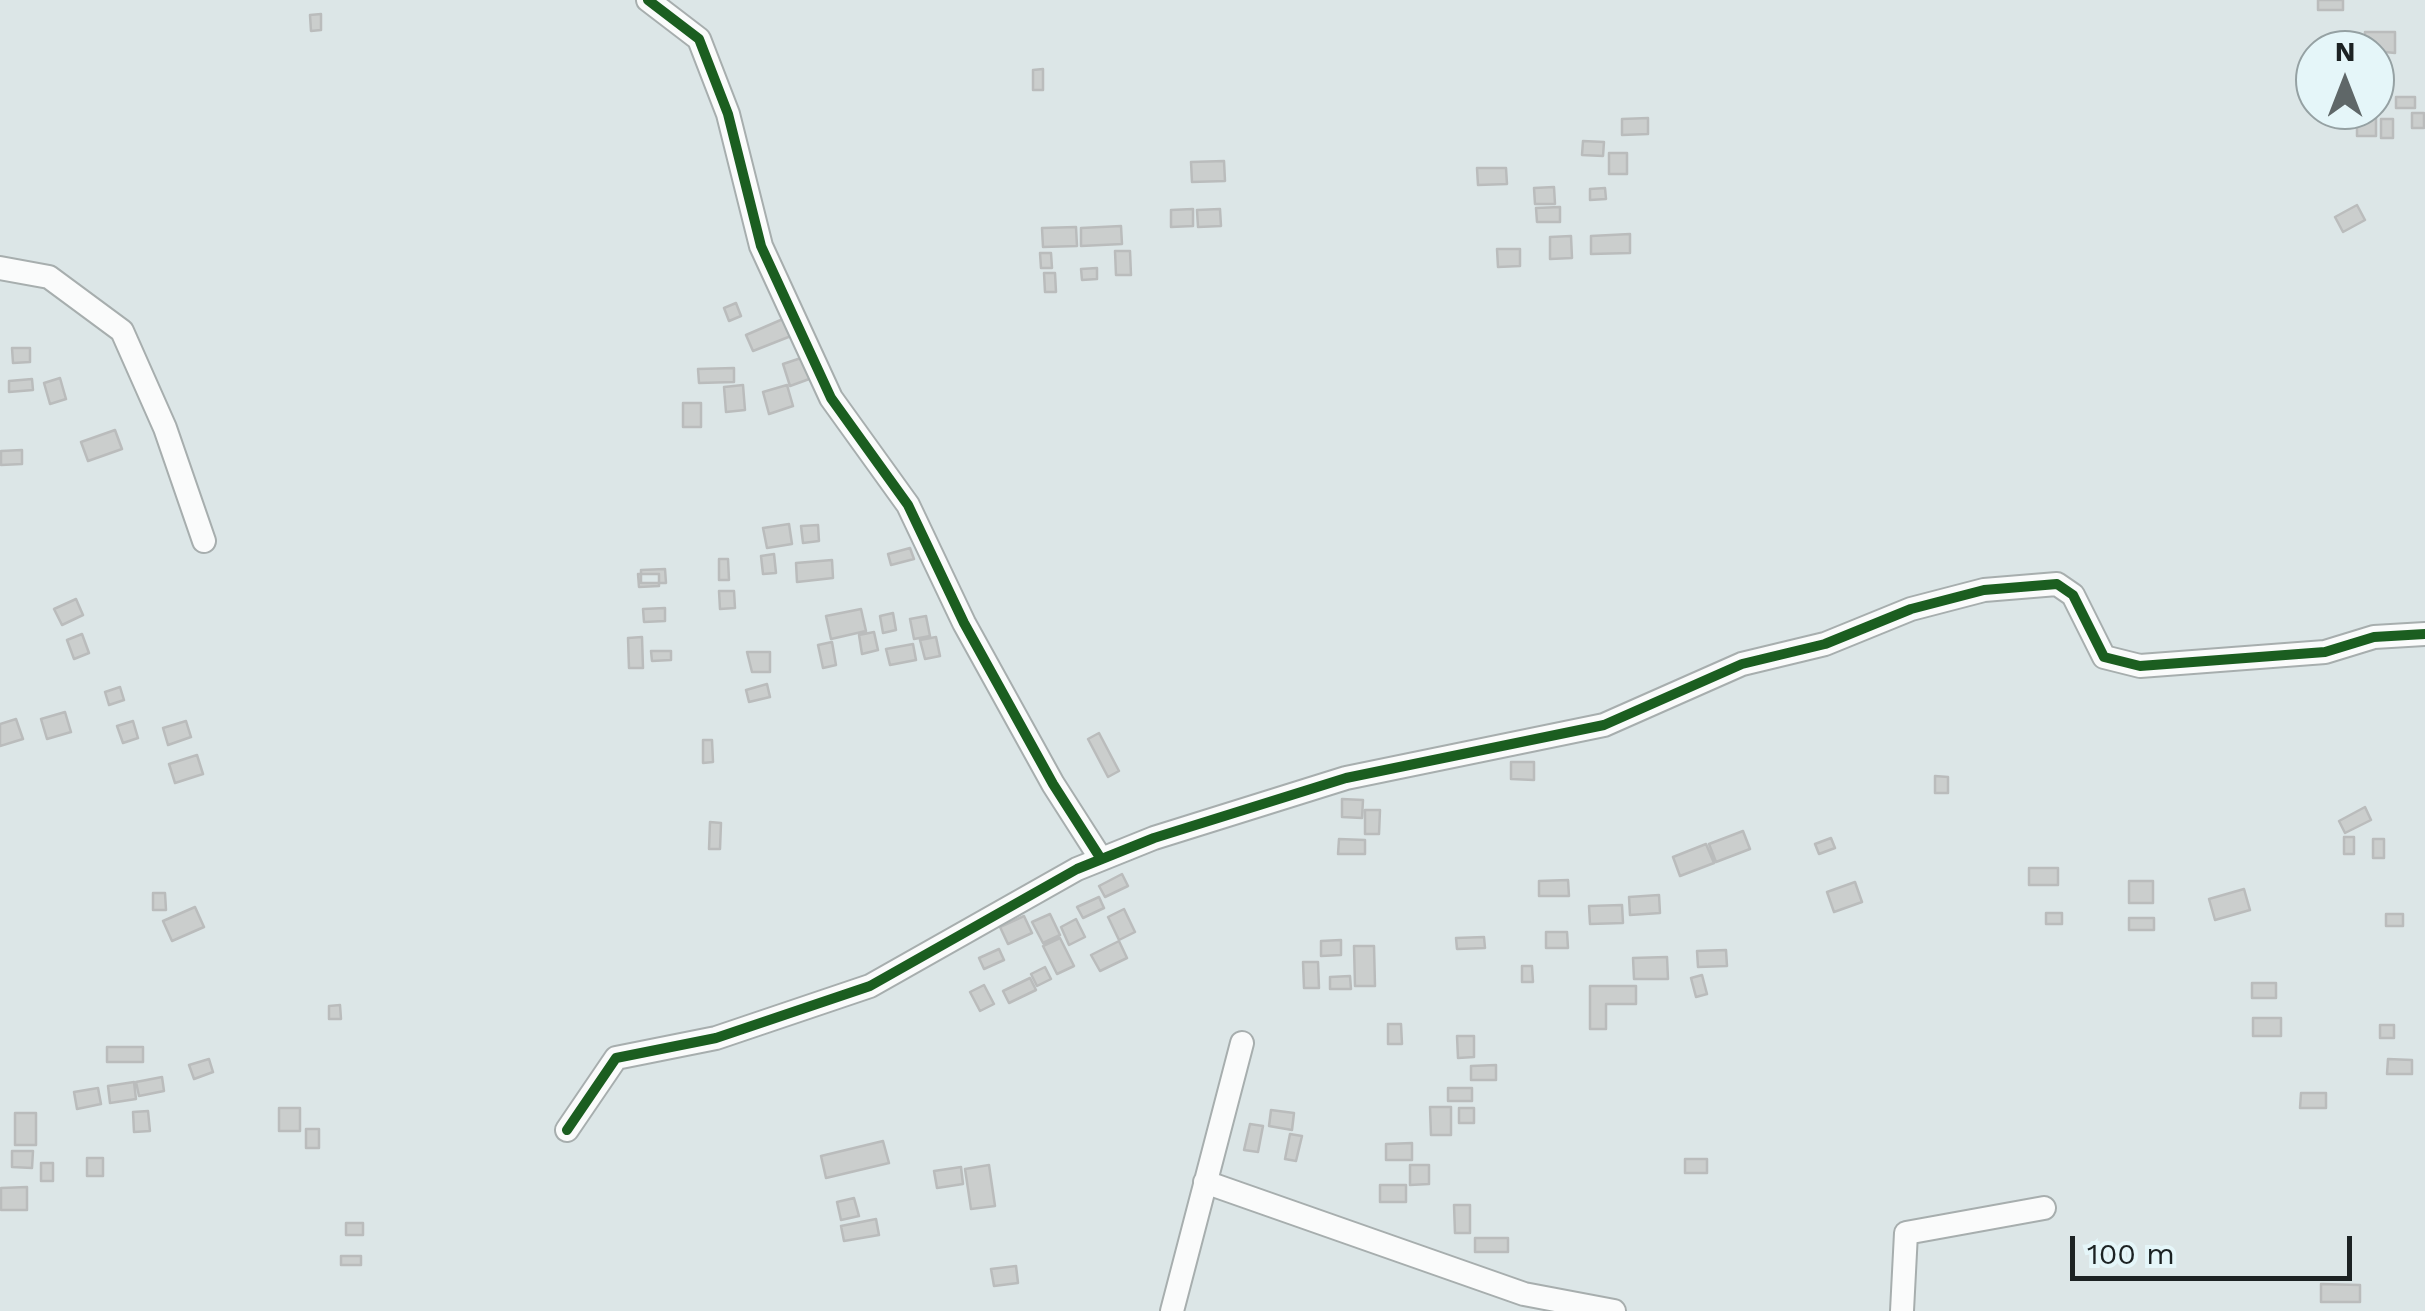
<!DOCTYPE html>
<style>
body{margin:0}
#map{position:relative;width:2425px;height:1311px;overflow:hidden;background:#dce6e7;font-family:"Work Sans",sans-serif}
canvas{display:block}
.north{position:absolute;left:2295px;top:30px;width:100px;height:100px;box-sizing:border-box;background:#e5f6f9;border:2px solid #95a1a3;border-radius:50%;rotate:0deg;font-size:28px;font-weight:700;line-height:40px;text-align:center;color:#1c2223}
.north::after{content:'';display:block;margin:auto;width:35px;height:45px;background:#5f6768;clip-path:polygon(50% 0,100% 100%,50% 72%,0 100%)}
.scale{position:absolute;left:2070px;top:1236px;width:282px;height:45px;box-sizing:border-box;border:5px solid #1c2223;border-top:0;padding-left:12px;font-size:30px;line-height:35px;white-space:nowrap;color:#1c2223;-webkit-text-stroke:8px #e5f6f9;paint-order:stroke}
</style>
<div id="map">
<canvas width="2425" height="1311"></canvas>
<div class="north">N</div>
<div class="scale">100 m</div>
</div>
<script>
const ctx = document.querySelector('canvas').getContext('2d');
ctx.lineJoin = 'round';
function fill(path, color) { ctx.fillStyle = color; ctx.fill(path, 'evenodd'); }
function stroke(path, color, width, dash) { ctx.strokeStyle = color; ctx.lineWidth = width; ctx.lineCap = dash ? 'butt' : 'round'; ctx.setLineDash(dash || []); ctx.stroke(path); }
const building = new Path2D(`
 M2318 0H2343V10H2318Z
 M321 14V30L311 31 310 15Z
 M2365 32H2395V53L2365 50Z
 M1043 69V90H1033V70Z
 M2396 97H2415V108H2396Z
 M2357 113H2376V136H2357Z
 M2412 113H2424V128H2412Z
 M1648 118V134L1622 135V119Z
 M2381 119H2393V138H2381Z
 M1583 141 1604 142 1603 156 1582 155Z
 M1609 153H1627V174H1609Z
 M1224 161 1225 181 1192 182 1191 162Z
 M1477 168H1506L1507 184 1478 185Z
 M1554 187 1555 204H1535L1534 188Z
 M1605 188 1606 199 1590 200V189Z
 M2357 205 2365 220 2343 232 2335 217Z
 M1560 207V222H1537L1536 208Z
 M1193 209V226L1171 227V210Z
 M1220 209 1221 226 1198 227 1197 210Z
 M1121 226 1122 244 1081 246V228Z
 M1076 227 1077 246 1043 247 1042 228Z
 M1630 234V253L1591 254V236Z
 M1571 236 1572 258 1550 259V237Z
 M1497 249H1520V266L1498 267Z
 M1115 251H1130L1131 275H1116Z
 M1040 253H1051L1052 268H1041Z
 M1097 268V279L1082 280 1081 269Z
 M1044 273H1055L1056 292H1045Z
 M736 303 741 316 729 321 724 308Z
 M783 319 791 336 753 351 746 335Z
 M12 348H30V362L13 363Z
 M804 357 812 378 790 386 783 364Z
 M734 368V382L699 383 698 369Z
 M60 378 66 399 50 404 44 383Z
 M32 379 33 390 9 392V381Z
 M743 385 745 410 726 412 724 387Z
 M787 385 793 406 769 414 763 392Z
 M683 403H701V427H683Z
 M115 430 122 449 88 461 81 442Z
 M22 450V464L1 465V451Z
 M789 524 792 544 767 548 763 528Z
 M818 525 819 541 803 543 801 526Z
 M910 548 914 559 891 565 888 554Z
 M774 554 776 573 763 574 761 556Z
 M719 559H728L729 580H719Z
 M832 560 833 578 797 582 796 563Z
 M665 569 666 583H641V570Z
 M638 574H659V586L639 587Z
 M719 591H734L735 608 720 609Z
 M76 599 83 615 62 625 54 609Z
 M665 608V621L644 622 643 609Z
 M861 609 866 631 831 639 826 616Z
 M893 613 896 630 883 633 880 616Z
 M926 616 930 636 914 639 910 619Z
 M874 632 878 650 862 654 859 635Z
 M82 634 89 653 74 659 67 640Z
 M642 637 643 668H629L628 638Z
 M936 637 940 656 925 659 920 640Z
 M832 642 836 665 823 668 818 645Z
 M913 644 916 660 890 665 886 649Z
 M651 651H671V660L652 661Z
 M747 652H770V672H752Z
 M767 684 770 697 749 702 746 690Z
 M120 687 124 700 109 705 105 692Z
 M65 712 71 732 47 739 41 719Z
 M16 719 23 739 0 746V724Z
 M133 721 138 738 123 743 117 726Z
 M186 721 191 737 168 745 163 728Z
 M1099 733 1119 771 1108 777 1088 739Z
 M703 740H712L713 762 703 763Z
 M197 755 203 774 175 783 169 764Z
 M1511 762H1534V780L1511 779Z
 M1935 776 1948 777V793H1935Z
 M1342 799 1363 800 1362 818 1342 817Z
 M2365 807 2371 820 2345 833 2339 821Z
 M1365 810H1380L1379 834H1365Z
 M710 822 721 823 720 849H709Z
 M1743 831 1750 849 1716 862 1709 844Z
 M2344 837H2354V854H2344Z
 M1831 838 1835 848 1819 854 1815 844Z
 M1339 839 1365 840V854H1338Z
 M2373 839H2384V858H2373Z
 M1706 844 1714 863 1680 876 1673 857Z
 M2029 868H2058V885H2029Z
 M1122 874 1128 886 1105 897 1099 886Z
 M1568 880 1569 896H1539V881Z
 M2129 881H2153V903H2129Z
 M1855 882 1862 902 1834 912 1827 892Z
 M2244 889 2250 910 2215 920 2209 899Z
 M153 893H165L166 910H153Z
 M1659 895 1660 913 1630 915 1629 897Z
 M1099 897 1104 908 1083 918 1077 907Z
 M1622 905 1623 923 1590 924 1589 906Z
 M195 907 204 927 172 941 163 921Z
 M1124 909 1135 932 1119 940 1108 917Z
 M2046 913H2062V924H2046Z
 M1050 914 1060 935 1043 943 1032 922Z
 M2386 914H2403V926H2386Z
 M1024 916 1032 933 1008 944 1000 927Z
 M2129 918H2154V930H2129Z
 M1076 919 1085 937 1069 945 1061 927Z
 M1546 932H1567L1568 948H1546Z
 M1484 937 1485 948 1457 949 1456 938Z
 M1060 938 1074 966 1057 974 1043 946Z
 M1341 940V955L1321 956V941Z
 M1119 941 1127 958 1100 971 1091 955Z
 M1354 946H1374L1375 986H1355Z
 M999 949 1004 960 984 969 979 958Z
 M1726 950 1727 966 1698 967 1697 951Z
 M1667 957 1668 979H1634L1633 958Z
 M1303 962H1318L1319 988H1304Z
 M1522 966H1532L1533 982H1522Z
 M1045 967 1051 979 1037 986 1031 974Z
 M1702 975 1707 994 1696 997 1691 978Z
 M1350 976 1351 989H1330V977Z
 M1030 978 1036 990 1009 1003 1003 991Z
 M2252 983H2276V998H2252Z
 M984 985 994 1004 980 1011 970 992Z
 M1590 986H1636V1004H1606V1029H1590Z
 M340 1005 341 1019H329V1006Z
 M2253 1018H2281V1036H2253Z
 M1388 1024H1401L1402 1044H1388Z
 M2380 1025H2394V1038H2380Z
 M1457 1036H1474V1057L1458 1058Z
 M107 1047H143V1062H107Z
 M209 1059 213 1072 194 1079 189 1065Z
 M2388 1059 2412 1060V1074H2387Z
 M1496 1065V1080H1471V1066Z
 M162 1077 164 1091 139 1096 136 1082Z
 M134 1082 136 1099 110 1103 108 1086Z
 M98 1088 101 1104 77 1109 74 1092Z
 M1448 1088H1472V1101H1448Z
 M2301 1093H2326V1108H2300Z
 M1430 1107H1451V1135H1431Z
 M279 1108H300V1131H279Z
 M1459 1108H1474V1123H1459Z
 M1271 1110 1294 1113 1292 1130 1269 1126Z
 M148 1111 150 1131 134 1132 133 1112Z
 M15 1113H36V1145H15Z
 M1250 1124 1263 1126 1258 1152 1244 1150Z
 M306 1129H319V1148H306Z
 M1290 1134 1302 1136 1296 1161 1285 1159Z
 M883 1141 889 1163 826 1178 821 1156Z
 M1412 1143V1160H1386V1144Z
 M12 1151H33L32 1168 12 1167Z
 M87 1158H103V1176H87Z
 M1685 1159H1707V1173H1685Z
 M41 1163H53V1181H41Z
 M989 1165 995 1206 971 1209 965 1169Z
 M1410 1165H1429V1184L1410 1185Z
 M961 1167 963 1184 937 1188 934 1171Z
 M1380 1185H1406V1202H1380Z
 M27 1187V1210H1V1188Z
 M854 1198 859 1216 841 1220 837 1202Z
 M1454 1205H1470V1233H1455Z
 M876 1219 879 1235 844 1241 841 1226Z
 M346 1223H363V1235H346Z
 M1475 1238H1508V1252H1475Z
 M341 1256H361V1265H341Z
 M1016 1266 1018 1283 994 1286 991 1269Z
 M2321 1284 2360 1285V1302H2321Z`);
fill(building, '#cbcecd');
stroke(building, '#babcbc', 2.5);
const street = new Path2D(`
 M648 0 699 39 728 114 761 246 831 398 908 505 964 623 1053 784 1101 859
 M0 268 49 277 122 331 165 428 204 541
 M567 1130 616 1058 716 1038 870 986 1077 869 1154 838 1346 778 1604 725 1742 664 1825 644 1911 609 1984 590 2057 584 2073 595 2104 657 2140 666 2325 652 2374 637 2425 634
 M1205 1182 1524 1294 1614 1311
 M1172 1311 1242 1043
 M1902 1311 1906 1233 2044 1208`);
stroke(street, '#a7aeae', 26);
stroke(street, '#fafbfb', 22);
stroke(new Path2D(`
 M648 0 699 39 728 114 761 246 831 398 908 505 964 623 1053 784 1101 859
 M567 1130 616 1058 716 1038 870 986 1077 869 1154 838 1346 778 1604 725 1742 664 1825 644 1911 609 1984 590 2057 584 2073 595 2104 657 2140 666 2325 652 2374 637 2425 634`), '#1b5e20', 10);
</script>
